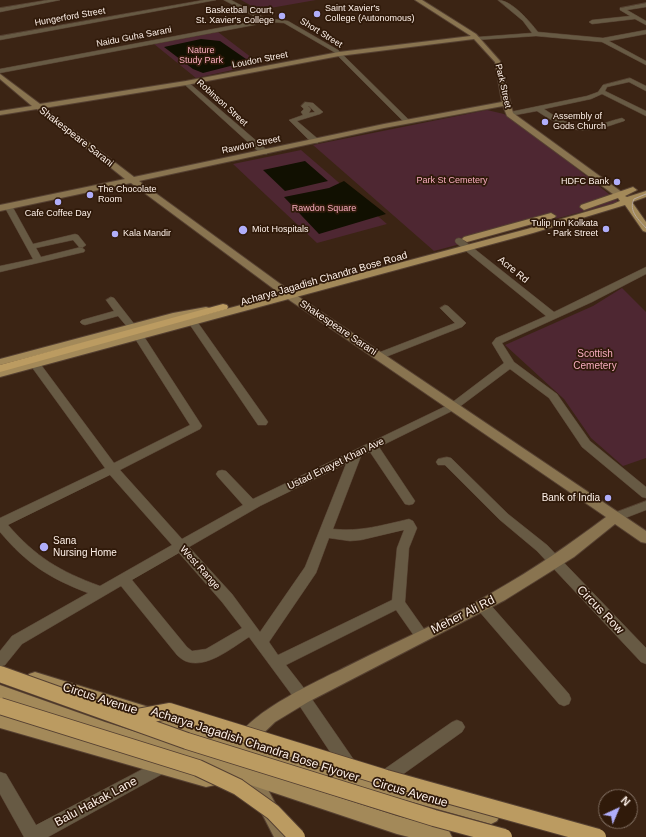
<!DOCTYPE html>
<style>
body{margin:0}
#map{position:relative;width:646px;height:837px;overflow:hidden;background:#3b2414;font-family:Arial,sans-serif}
canvas{display:block}
.north{position:absolute;left:598px;top:789px;width:40px;height:40px;box-sizing:border-box;background:#301a0a;border:1px solid #827063;border-radius:50%;rotate:44deg;font-size:11px;font-weight:700;line-height:16px;text-align:center;color:#fef1e9}
.north::after{content:'';display:block;margin:auto;width:14px;height:18px;background:#b0aefa;clip-path:polygon(50% 0,100% 100%,50% 72%,0 100%)}
</style>
<div id="map">
<canvas width="646" height="837"></canvas>
<div class="north">N</div>
</div>
<script>
const ctx = document.querySelector('canvas').getContext('2d');
ctx.lineJoin = 'round';
function fill(path, color) { ctx.fillStyle = color; ctx.fill(path, 'evenodd'); }
function stroke(path, color, width, dash) { ctx.strokeStyle = color; ctx.lineWidth = width; ctx.lineCap = dash ? 'butt' : 'round'; ctx.setLineDash(dash || []); ctx.stroke(path); }
function drawText(font, color, halo, rows, align = 'center') {
  ctx.font = font + ' Arial,sans-serif'; ctx.lineWidth = 3.5; ctx.setLineDash([]); ctx.textBaseline = 'middle'; ctx.strokeStyle = halo; ctx.fillStyle = color; for (const [text, x, y, turn = 0] of rows) {
    ctx.save(); ctx.translate(x, y); ctx.rotate((+turn || 0) * Math.PI / 180); ctx.textAlign = isNaN(turn) ? turn : align; if (halo) ctx.strokeText(text, 0, 0); ctx.fillText(text, 0, 0); ctx.restore();
  }
}
fill(new Path2D(`
 M241 0H316L259 10Z
 M218 32 260 64 196 78 154 44Z
 M487 110 504 114 541 140 619 202 434 251 313 145Z
 M301 150 387 224 317 243 233 164Z
 M622 288 646 312V458L623 466 591 438 564 399 505 345 593 306Z`), '#4e2732');
fill(new Path2D(`
 M201 39 220 41 246 59V61L242 63 203 73 193 69 164 47Z
 M305 161 328 181 285 191 263 170Z
 M344 181 386 214 319 234 284 197 329 188Z`), '#111001');
const street = new Path2D(`
 M48 0H60L0 12V8Z
 M204 0H216L0 40V36Z
 M224 0H231L265 18 288 21 338 50 411 122 405 123 334 52 284 23 270 22 0 73V69L261 20Z
 M498 0C512 0 530 22 538 32L603 38 646 30V34L609 41 646 61V65L602 42 536 36 476 40 475 39 478 37 532 33 523 21Z
 M646 3V7L627 10 646 21V25L635 19 592 24 589 22 592 20 630 16 620 10V8Z
 M630 78 646 86V91L629 82 607 87 605 91 646 111V116L602 94 591 99 544 109C557 118 574 128 591 126 601 125 612 120 622 118L625 120 624 121C614 124 602 129 591 130 572 133 552 121 537 111L510 116 507 114 510 112 587 96 598 92 603 85Z
 M184 82H188L267 150V154H261L184 84Z
 M305 102 313 103 323 112 320 114 297 121 318 139V143H312L289 120 303 115 301 112 304 109 301 106ZM308 106H309L315 112 309 113 311 109Z
 M5 204H11L33 244 75 234 78 235 86 245 82 248 79 247 73 240 36 248 41 257 81 247 85 250 84 252 0 272V266L33 259 4 206Z
 M459 238 462 239 554 312 646 267V274L592 302 502 343 514 362 557 394 590 441 646 487V498L642 497 582 447 549 398 510 369 458 408 379 447 415 501 413 504 409 505 405 504 370 452 361 456 333 529C360 532 383 525 409 519L413 521 417 528 409 548 405 602 429 636 427 640 422 642 417 640 396 610 286 665 307 692 356 763 358 768 356 773 350 775 344 773 297 702 249 637C233 647 208 668 188 662 184 661 180 658 177 655L121 586 22 644 5 665 0 667V651L12 636 88 593C49 578 27 564 0 532V518L105 468 31 366 30 364 31 362H39L114 463 190 425 134 337 135 335H143L202 426 200 429 120 470 182 539 243 505 218 477 216 474 218 471 222 470 226 471 253 499 450 404 504 363 492 343 496 338 546 316 456 243 455 241 456 239ZM346 464 305 567 260 632 232 594 189 547 260 506ZM110 475 172 545 100 586C59 571 36 557 8 525ZM404 530 397 548 392 600 278 655 269 642 316 573 329 538 350 541 361 540ZM179 553 222 602 242 628 206 649 192 651 187 647 132 580Z
 M111 297 114 298 135 325 137 327 135 329H129L118 316 85 325 82 324 80 322 82 320 114 311 106 300Z
 M445 305 448 306 464 321 466 323 462 327 383 358H375L374 356 375 354 455 323 440 308Z
 M193 319 196 320 266 419 268 422 266 425H258L188 322Z
 M447 457 451 458 508 514 547 545 646 648V664L641 662 537 551 500 520 445 465H438L436 462 438 459Z
 M646 501V510L615 522 611 520 609 517 611 514Z
 M483 601 488 602 569 694 571 699 569 704 564 706 559 704 478 610 476 606 478 602Z
 M457 720 462 722 465 727 462 732 388 785 382 788 376 785 374 780 376 775 452 722Z
 M160 760 166 762 168 767 166 772 48 837H24L0 794V772L6 774 36 825Z`);
const secondary = new Path2D(`
 M415 0H422L476 34 500 61 513 113 623 193 624 195 623 197H617L507 116 503 106 384 128 139 181 290 291 646 531V543L641 542 615 524 574 557 505 600 308 702 275 722 250 746 244 749 238 746 236 741C249 711 322 679 352 664 400 640 450 618 495 591 534 569 570 544 606 517L282 295 131 183 0 211V205L125 179 37 109 0 115V111L32 106 0 79V74L40 104 186 81 339 52 471 36ZM474 39 495 62 502 102 384 124 134 177 44 108 186 85 339 56Z
 M250 765 256 767 293 837H274L241 773 244 767Z`);
const primary = new Path2D(`
 M633 187 637 190 625 196 627 197 646 191V197L632 202 646 222V232L643 231 625 205 533 233 0 377V369L527 229 613 204 620 201 618 198 584 210 580 207 581 205Z
 M551 213 556 216 554 218 467 242 462 239 464 237Z
 M206 307 210 308 211 310 210 312 178 318 0 365V359L173 313Z
 M35 672 337 765 491 806 497 809 500 815 497 821 491 824 337 781 29 684 27 679 29 674Z
 M0 685 105 722 397 816 443 828 449 831 452 837H409L397 834 221 775 223 778 220 784 206 787 0 728V714L160 759 207 771 0 699Z`);
const highway = new Path2D(`
 M223 304 227 305 228 307 227 309 0 372V365Z`);
stroke(street, '#564132', 1);
stroke(secondary, '#564132', 2);
stroke(primary, '#564132', 2);
stroke(highway, '#564132', 2);
fill(street, '#675a44');
fill(secondary, '#897450');
fill(primary, '#a38959');
fill(highway, '#bb9b61');
stroke(new Path2D(`
 M646 194 634 199C628 211 639 220 646 228`), '#b8a89d', 1);
const highwayBridge = new Path2D(`
 M0 674 187 741 434 818 504 837
 M0 706 198 768 238 787 273 812 297 837
 M126 719 169 711 386 778 598 837`);
stroke(highwayBridge, '#564132', 18, []);
stroke(highwayBridge, '#bb9b61', 16);
for (const [x, y, r, color] of [
 [317,14,4,"#b0aefa"],
 [282,16,4,"#b0aefa"],
 [545,122,4,"#b0aefa"],
 [617,182,4,"#b0aefa"],
 [90,195,4,"#b0aefa"],
 [58,202,4,"#b0aefa"],
 [606,229,4,"#b0aefa"],
 [243,230,5,"#b0aefa"],
 [115,234,4,"#b0aefa"],
 [608,498,4,"#b0aefa"],
 [44,547,5,"#b0aefa"]
]) { const dot = new Path2D(); dot.arc(x, y, r, 0, 2 * Math.PI); ctx.fillStyle = color; ctx.fill(dot); stroke(dot, '#301a0a', 1.5); }
drawText('9px', '#fef1e9', '#301a0a', [
 ["Saint Xavier's",325,9],
 ["College (Autonomous)",325,19],
 ["Basketball Court,",274,11,"right"],
 ["St. Xavier's College",274,21,"right"],
 ["Assembly of",553,117],
 ["Gods Church",553,127],
 ["HDFC Bank",609,182,"right"],
 ["The Chocolate",98,190],
 ["Room",98,200],
 ["Cafe Coffee Day",58,214,"center"],
 ["Tulip Inn Kolkata",598,224,"right"],
 ["- Park Street",598,234,"right"],
 ["Miot Hospitals",252,230],
 ["Kala Mandir",123,234]
], 'left');
drawText('9px', '#fef1e9', '#301a0a', [
 ["Hungerford Street",70,17,-10],
 ["Short Street",321,33,32],
 ["Naidu Guha Sarani",134,37,-11],
 ["Loudon Street",260,60,-11],
 ["Park Street",503,86,77],
 ["Robinson Street",222,103,42],
 ["Rawdon Street",251,145,-12]
]);
drawText('9px', '#f7acbe', '#301a0a', [
 ["Nature",201,51],
 ["Study Park",201,61],
 ["Park St Cemetery",452,181],
 ["Rawdon Square",324,209]
]);
drawText('10px', '#fef1e9', '#301a0a', [
 ["Shakespeare Sarani",76,137,38],
 ["Acre Rd",513,270,39],
 ["Acharya Jagadish Chandra Bose Road",324,279,-16],
 ["Shakespeare Sarani",338,328,34],
 ["Ustad Enayet Khan Ave",336,464,-26],
 ["West Range",200,568,48]
]);
drawText('10px', '#f7acbe', '#301a0a', [
 ["Scottish",595,354],
 ["Cemetery",595,366]
]);
drawText('10px', '#fef1e9', '#301a0a', [
 ["Bank of India",600,498],
 ["Sana",53,541,"left"],
 ["Nursing Home",53,553,"left"]
], 'right');
drawText('12px', '#fef1e9', '#301a0a', [
 ["Circus Row",600,610,46],
 ["Meher Ali Rd",463,615,-27],
 ["Circus Avenue",100,699,18],
 ["Acharya Jagadish Chandra Bose Flyover",255,745,18],
 ["Circus Avenue",410,793,16],
 ["Balu Hakak Lane",96,802,-28]
]);
</script>
